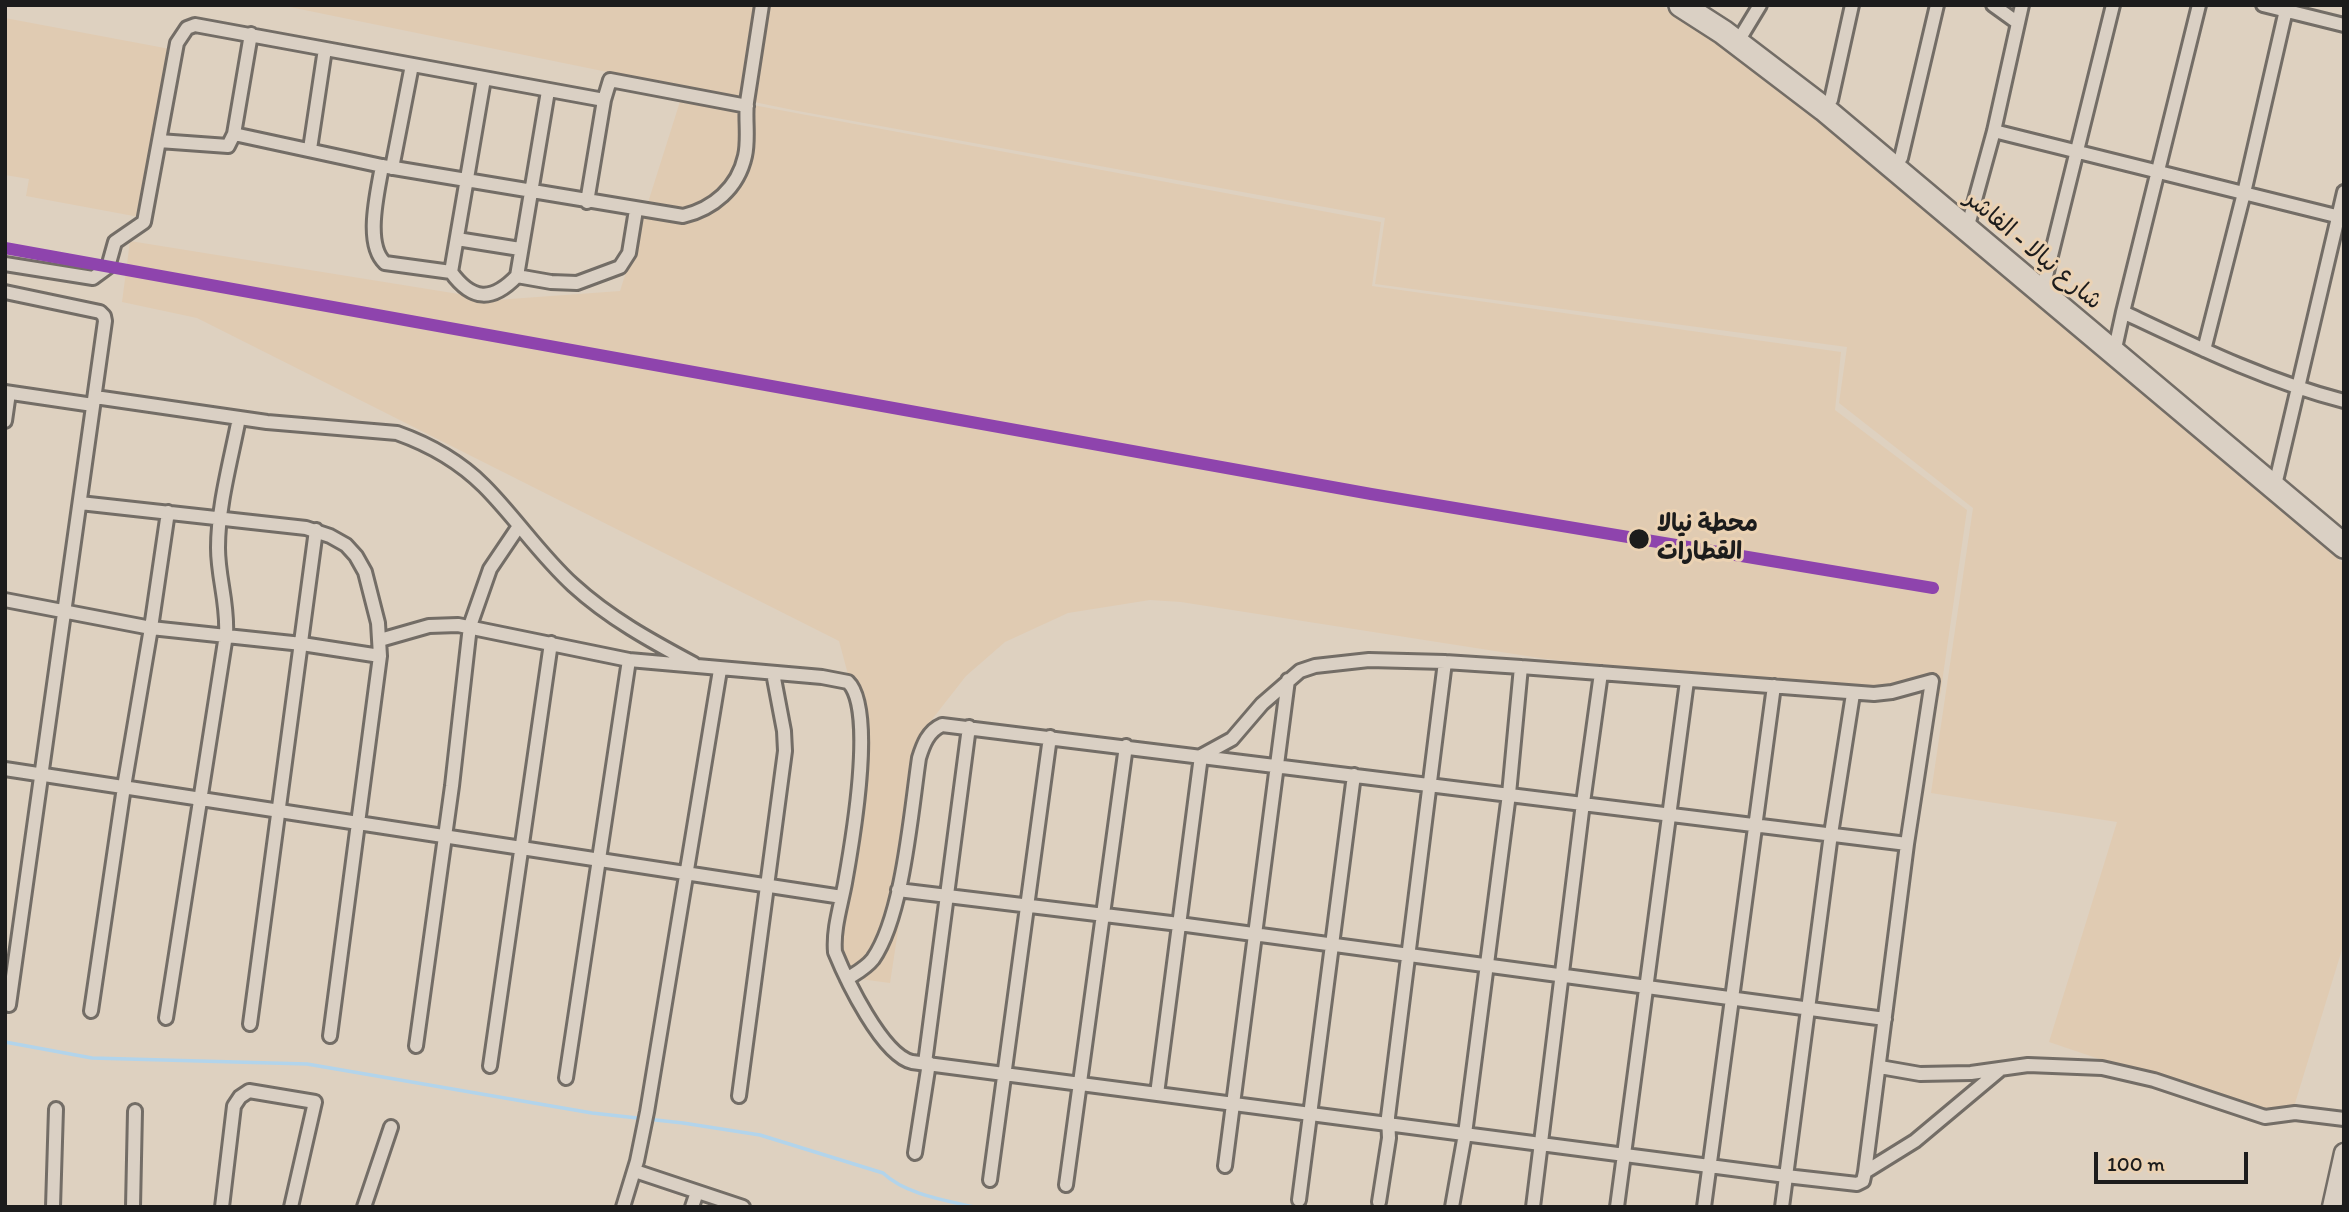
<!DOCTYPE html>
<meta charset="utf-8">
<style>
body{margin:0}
#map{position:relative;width:2349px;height:1212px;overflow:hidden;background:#ded1c0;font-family:Itim,sans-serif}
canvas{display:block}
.frame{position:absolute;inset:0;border:7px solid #1c1c1c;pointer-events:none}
.scale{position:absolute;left:2094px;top:1152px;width:154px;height:32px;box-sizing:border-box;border:4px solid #1c1c1c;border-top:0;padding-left:9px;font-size:21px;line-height:24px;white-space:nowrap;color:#1c1c1c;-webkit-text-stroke:5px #ebd2b3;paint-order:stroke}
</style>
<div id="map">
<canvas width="2349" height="1212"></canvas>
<div class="frame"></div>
<div class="scale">100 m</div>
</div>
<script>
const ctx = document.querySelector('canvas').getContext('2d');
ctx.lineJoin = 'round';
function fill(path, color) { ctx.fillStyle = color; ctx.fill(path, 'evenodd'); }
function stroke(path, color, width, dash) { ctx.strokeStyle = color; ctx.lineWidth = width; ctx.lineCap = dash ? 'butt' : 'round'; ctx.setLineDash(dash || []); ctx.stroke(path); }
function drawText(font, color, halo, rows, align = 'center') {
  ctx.font = font + ' Itim,"Playpen Sans Arabic",sans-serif'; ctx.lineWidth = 6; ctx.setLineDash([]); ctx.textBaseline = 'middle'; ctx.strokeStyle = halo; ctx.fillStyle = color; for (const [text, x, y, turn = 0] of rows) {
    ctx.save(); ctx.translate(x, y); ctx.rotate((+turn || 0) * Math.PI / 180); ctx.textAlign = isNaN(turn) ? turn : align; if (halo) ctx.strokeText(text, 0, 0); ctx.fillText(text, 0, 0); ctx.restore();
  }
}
fill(new Path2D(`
 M280 5H1660L1723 42 2344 564V943L2289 1123 2049 1042 2117 822 1931 793 1973 508 1839 403 1847 347 1375 284 1385 218 798 111Z
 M5 18 170 49 139 217 26 196 29 179 5 175Z
 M683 92 1381 222 1372 286 1841 352 1835 410 1967 510 1940 696 1546 659 1181 602 1150 600 1068 613 1005 642 966 676 930 722 890 983 837 976 867 745 839 641 197 318 122 302 130 241 496 300 620 291Z`), '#e0cbb2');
stroke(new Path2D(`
 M5 1042 92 1058 307 1064 592 1113 683 1123 760 1135 883 1173C905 1194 944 1200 974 1207`), '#b2d4eb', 3.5);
const street = new Path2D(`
 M1993 5 2018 23
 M2263 5 2344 25
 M1737 43 1760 5
 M1831 100 1852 5
 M1994 131 2344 218
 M234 134 382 166 683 216C713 209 738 188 745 156 749 139 745 119 747 102 752 70 757 37 762 5
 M159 141 228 146 234 134 251 34
 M310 149 325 49
 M1901 158 1937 5
 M382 166C378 191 364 244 385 263L451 272C472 301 492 302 517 276L548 91
 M392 168 412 65
 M587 202 604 100 610 80 747 106
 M1967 229 1994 131 2022 5
 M457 239 520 249
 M5 264 93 278 108 267 115 242 144 222 177 43 187 28 195 25 604 100
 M451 272 484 79
 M517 276 551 282 577 283 620 267 629 253 636 210
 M2045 280 2113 5
 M5 292 100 312 104 316 105 321 9 1005
 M2123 312 2199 5
 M2204 350 2244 193 2286 10
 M2114 353 2123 312C2195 346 2266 381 2344 401
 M5 392 93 405
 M95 397 267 422 397 433C428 444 460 462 484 486 515 517 540 555 573 585 609 618 651 641 694 664
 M5 421 9 393
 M2277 477 2344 192
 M80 503 306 528 330 536 346 545 356 556 365 572 378 623 380 656 330 1036
 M5 600 151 628 302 644 380 656
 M380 640 429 626 458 625 629 660 822 677 848 682C876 709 852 844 845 883 841 905 833 929 835 952 846 979 882 1055 912 1062L1786 1176 1857 1184 1863 1181 1865 1172 1907 844 1932 681 1892 692 1874 694 1521 667 1445 662 1369 660 1315 666 1300 671 1262 704 1232 739 1201 756 1157 1094
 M5 769 842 897
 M898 890 1179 924 1885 1019
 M847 979C856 973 866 968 873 959 903 916 911 812 919 758 923 745 928 731 942 725L1907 844
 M91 1011 124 787 151 628 168 512
 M166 1018 226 635C228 603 218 578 218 548 218 505 231 460 239 418
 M250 1024 316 530
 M416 1046 452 786 470 626 490 569 519 526
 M925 1063 969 727
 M490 1066 551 643
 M1880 1067 1920 1074 1971 1073 2028 1065 2102 1068 2154 1080 2265 1117 2295 1113 2344 1119
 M566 1078 629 660
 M739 1096 785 751 784 731 773 673
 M915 1153 929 1063
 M1225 1166 1288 680
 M635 1171 743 1207
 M1865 1172 1915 1141 2001 1069
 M990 1180 1050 737
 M1066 1185 1126 746
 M1299 1200 1354 775
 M1379 1202 1389 1138 1388 1117 1445 662
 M53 1207 56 1109
 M133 1207 135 1111
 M222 1207 234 1106 240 1097 249 1091 315 1102 291 1207
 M364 1207 391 1127
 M623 1207 637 1161 647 1112 720 670
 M692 1207 697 1192
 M1452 1207 1465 1134 1509 794 1521 667
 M1533 1207 1583 803 1601 673
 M1617 1207 1687 681
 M1704 1207 1774 686
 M1782 1207 1831 834 1853 694`);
const secondary = new Path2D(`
 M2332 1207 2344 1153`);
const highway = new Path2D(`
 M1681 5 1723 32 1824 109 2344 546`);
stroke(street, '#736d66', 18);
stroke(secondary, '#736d66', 23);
stroke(highway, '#736d66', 28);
stroke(street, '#dad0c4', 12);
stroke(secondary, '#dad0c4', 18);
stroke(highway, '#dad0c4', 23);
stroke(new Path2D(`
 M5 248 1371 494 1933 588`), '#8e44ad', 12);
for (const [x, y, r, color] of [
 [1639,539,11,"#1c1c1c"]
]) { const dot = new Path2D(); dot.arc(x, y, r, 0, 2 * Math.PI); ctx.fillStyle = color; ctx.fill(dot); stroke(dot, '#ebd2b3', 2.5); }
drawText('24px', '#1c1c1c', '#ebd2b3', [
 ["شارع نيالا - الفاشر",2033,251,40]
]);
drawText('bold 24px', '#1c1c1c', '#ebd2b3', [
 ["محطة نيالا",1657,525],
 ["القطارات",1657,553]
], 'left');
</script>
